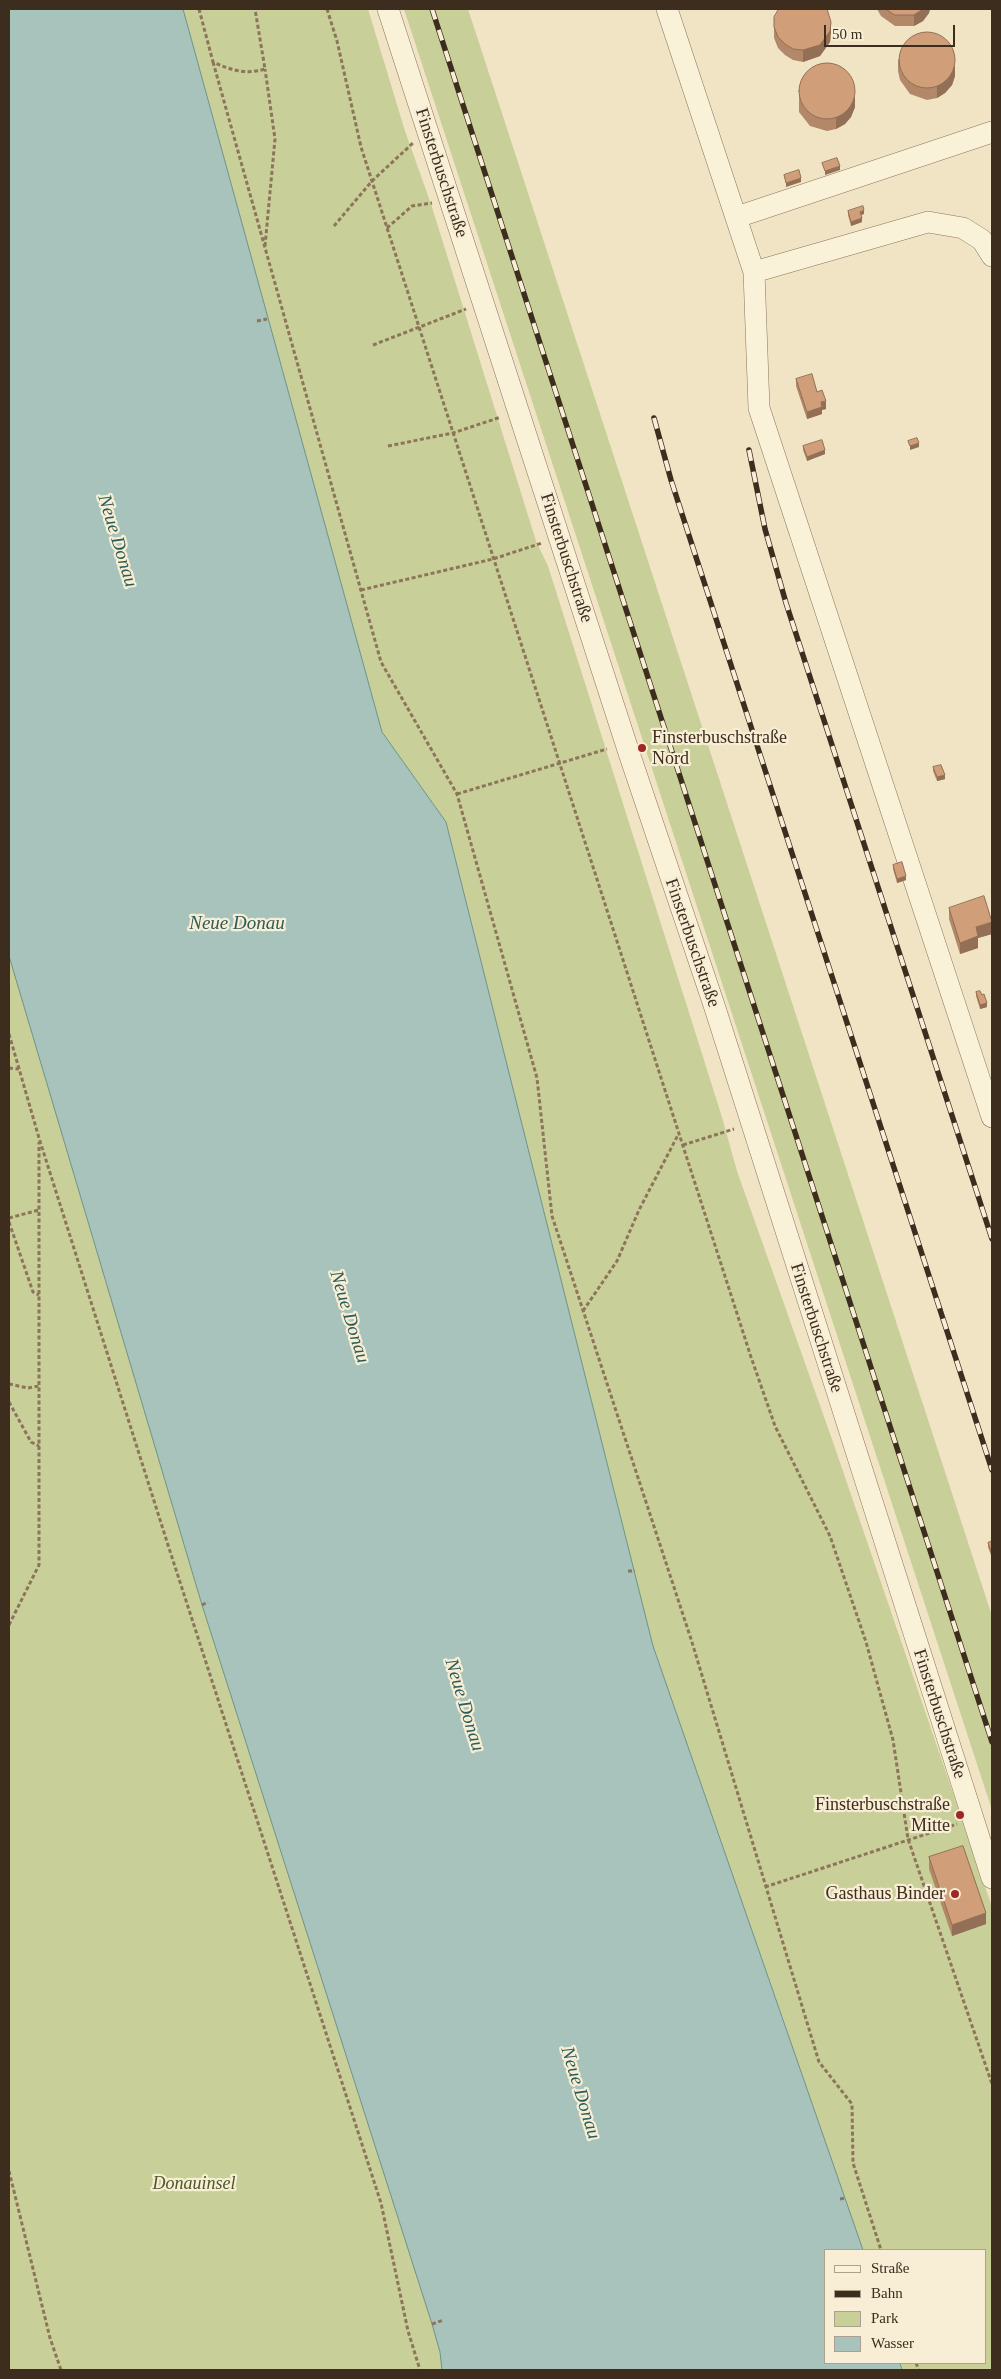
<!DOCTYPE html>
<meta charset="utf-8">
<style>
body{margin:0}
#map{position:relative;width:1001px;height:2379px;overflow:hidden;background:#f0e4c5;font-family:Georgia,serif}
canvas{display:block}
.frame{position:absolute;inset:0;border:10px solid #3c2d1e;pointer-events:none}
.legend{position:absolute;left:824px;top:2249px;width:162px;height:115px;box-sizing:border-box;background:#f7eed5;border:1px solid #aca18c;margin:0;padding:6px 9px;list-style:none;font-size:15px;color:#3c2d1e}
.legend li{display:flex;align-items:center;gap:10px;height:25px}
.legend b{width:25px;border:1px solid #aca18c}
.scale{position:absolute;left:824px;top:25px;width:131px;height:22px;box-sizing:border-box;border:2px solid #3c2d1e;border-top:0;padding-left:6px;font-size:15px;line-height:18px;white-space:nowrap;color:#3c2d1e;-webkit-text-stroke:4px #f7eed5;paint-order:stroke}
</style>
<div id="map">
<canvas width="1001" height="2379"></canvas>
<div class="frame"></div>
<ul class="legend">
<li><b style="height:6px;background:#faf1d9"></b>Straße</li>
<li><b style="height:6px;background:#3c2d1e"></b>Bahn</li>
<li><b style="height:14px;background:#c8cf98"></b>Park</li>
<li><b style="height:14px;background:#a7c3bb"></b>Wasser</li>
</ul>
<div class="scale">50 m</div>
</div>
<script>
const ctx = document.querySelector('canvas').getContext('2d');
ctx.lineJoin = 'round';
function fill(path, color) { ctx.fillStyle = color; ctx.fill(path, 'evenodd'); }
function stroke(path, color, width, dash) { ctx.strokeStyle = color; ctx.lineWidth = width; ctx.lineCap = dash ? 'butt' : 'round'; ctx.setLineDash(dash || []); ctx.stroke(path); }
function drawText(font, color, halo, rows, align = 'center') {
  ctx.font = font + ' Georgia,serif'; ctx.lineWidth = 4.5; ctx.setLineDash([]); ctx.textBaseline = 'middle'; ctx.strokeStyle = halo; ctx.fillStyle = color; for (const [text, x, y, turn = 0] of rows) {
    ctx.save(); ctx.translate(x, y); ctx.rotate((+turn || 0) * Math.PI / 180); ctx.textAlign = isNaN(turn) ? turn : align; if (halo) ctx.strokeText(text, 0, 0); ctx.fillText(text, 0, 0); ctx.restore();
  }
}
fill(new Path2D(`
 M183 9H368L405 131 431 204 536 541 548 566 721 1114 737 1171 834 1445 992 1907V2370H902L900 2363H985V2250H863L653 1646 446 822 382 732Z
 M404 9H468L992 1616V1810Z
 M9 956 202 1605 432 2324 440 2352 442 2370H9Z`), '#c8cf98');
const water = new Path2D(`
 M9 9H183L382 732 446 822 653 1646 863 2250H825V2363H900L902 2370H442L440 2352 432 2324 202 1605 9 956Z`);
fill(water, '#a7c3bb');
stroke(water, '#6c9289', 1);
const minor = new Path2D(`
 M388 9 630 756 715 1008 992 1878
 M667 9 754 272 759 408 992 1117
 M737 217 992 132
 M754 272 928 222 963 228 982 240 992 256`);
stroke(minor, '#8c755a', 22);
stroke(new Path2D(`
 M199 9 213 62C231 70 245 75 265 69L255 9
 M327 9 337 41 361 147 751 1357 775 1426 830 1536 866 1642 893 1740 908 1839 992 2084
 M213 62 381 662 457 794 537 1078 552 1216 691 1639 819 2062 852 2104 853 2163 881 2250
 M334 226 372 181 413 143
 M387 228 412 206 432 203
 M265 246 275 139 265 69
 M257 321 267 319
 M373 345 466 309
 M388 446 453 433 501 417
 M361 590 493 559 542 543
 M457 794 607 749
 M9 1034 39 1138 168 1545 381 2203 408 2331 420 2370
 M9 1068 19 1069
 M683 1145 734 1129
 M9 1218 39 1210
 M9 1222 33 1292 39 1295
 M583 1311 617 1261 639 1210 679 1133
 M9 1384 28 1388 39 1386
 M9 1402 31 1442 39 1446
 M628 1571H635
 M202 1605 208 1602
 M9 1625 39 1565V1142
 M765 1887 957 1824
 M9 2171 50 2338 61 2370
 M840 2199 846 2198
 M432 2324 444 2320
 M916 2363 919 2370`), '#8c755a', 3, [4, 2.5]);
stroke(minor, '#faf1d9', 21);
const rail = new Path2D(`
 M432 9 992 1742
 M654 418 671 480 992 1470
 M749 450 765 529 786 603 992 1239`);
stroke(rail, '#3c2d1e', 5.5);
stroke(rail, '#f7eed5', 4, [11]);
fill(new Path2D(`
 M877 9H930L929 13 923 21 914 26H895L881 16Z
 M774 17 831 33 830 42 820 56 803 62 793 60 785 55 778 48 774 38Z
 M898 60 955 76 952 85 945 93 937 98 927 100 910 94 900 80 898 71Z
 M799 94 855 107 851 117 845 124 836 129 827 131 810 126 799 112Z
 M848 211 864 214 861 215 862 222 851 226 848 215Z
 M796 379 817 392 826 409 822 410V414L807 419 796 386Z
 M803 446 825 454 807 461 803 450Z
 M933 767 945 779 937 781 933 771Z
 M893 865 906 880 897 883 893 869Z
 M949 908 992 934 978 938V948L960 954 949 919Z
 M976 992 987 1007 980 1009 976 996Z
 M992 1541V1558L988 1547V1543Z
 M929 1857 986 1924 952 1936 929 1869Z`), '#b38868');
fill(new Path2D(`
 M923 9H930L929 13 923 21 914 26V15Z
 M831 22V33L830 42 820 56 803 62V50Z
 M955 65V76L952 85 945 93 937 98V87Z
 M855 96V107L851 117 845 124 836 129V118Z
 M840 166V170L825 175V171Z
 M801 178V182L786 187V183Z
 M864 210V214L860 215V212Z
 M862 218V222L851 226V222Z
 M826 401V409L822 410V414L807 419V412L821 402Z
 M919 443V447L910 450V446Z
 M825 450V454L807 461V457Z
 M945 775V779L937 781V777Z
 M906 876V880L897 883V879Z
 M992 922V934L978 938V948L960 954V943L976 927Z
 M987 1003V1007L980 1009V1005Z
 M986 1913V1924L952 1936V1925Z`), '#926f55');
const building = new Path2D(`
 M779 9H827L831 22 830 31 820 45 803 50 793 49 785 44 778 37 774 27V17Z
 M886 9H923L914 15H895Z
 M899 60a28 28 0 1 1 56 0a28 28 0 1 1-56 0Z
 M799 91a28 28 0 1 1 56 0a28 28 0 1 1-56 0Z
 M837 158 840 166 825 171 822 163Z
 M799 170 801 178 786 183 784 175Z
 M863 206 864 210 860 212 862 218 851 222 848 211Z
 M812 374 817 392 822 390 826 401 821 402 822 407 807 412 796 379Z
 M917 438 919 443 910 446 908 441Z
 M822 440 825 450 807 457 803 446Z
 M941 765 945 775 937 777 933 767Z
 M902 862 906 876 897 879 893 865Z
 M984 896 992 922 976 927 978 936 960 943 949 908Z
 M980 991 982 995 984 994 987 1003 980 1005 976 992Z
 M992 1541V1554L988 1543Z
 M963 1846 986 1913 952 1925 929 1857Z`);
fill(building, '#d09e79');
stroke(building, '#926f55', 1);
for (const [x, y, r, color] of [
 [642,748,5,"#9e2827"],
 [960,1815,5,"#9e2827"],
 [955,1894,5,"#9e2827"]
]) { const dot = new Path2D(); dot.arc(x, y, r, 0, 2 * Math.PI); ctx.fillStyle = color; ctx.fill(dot); stroke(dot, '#f7eed5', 2); }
drawText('18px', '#3c2d1e', '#f7eed5', [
 ["Finsterbuschstraße",441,173,72],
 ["Finsterbuschstraße",566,558,72],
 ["Finsterbuschstraße",692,943,71],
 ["Finsterbuschstraße",816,1328,72],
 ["Finsterbuschstraße",939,1714,72]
]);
drawText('18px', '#3c2d1e', '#f7eed5', [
 ["Finsterbuschstraße",652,738,"left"],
 ["Nord",652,759,"left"],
 ["Finsterbuschstraße",950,1805],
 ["Mitte",950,1826],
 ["Gasthaus Binder",945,1894]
], 'right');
drawText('italic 18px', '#4b5924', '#f7eed5', [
 ["Donauinsel",194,2184]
]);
drawText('italic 19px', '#2d5c59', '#f7eed5', [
 ["Neue Donau",117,541,73],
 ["Neue Donau",237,924],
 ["Neue Donau",349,1317,73],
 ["Neue Donau",464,1705,73],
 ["Neue Donau",580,2093,73]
]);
</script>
